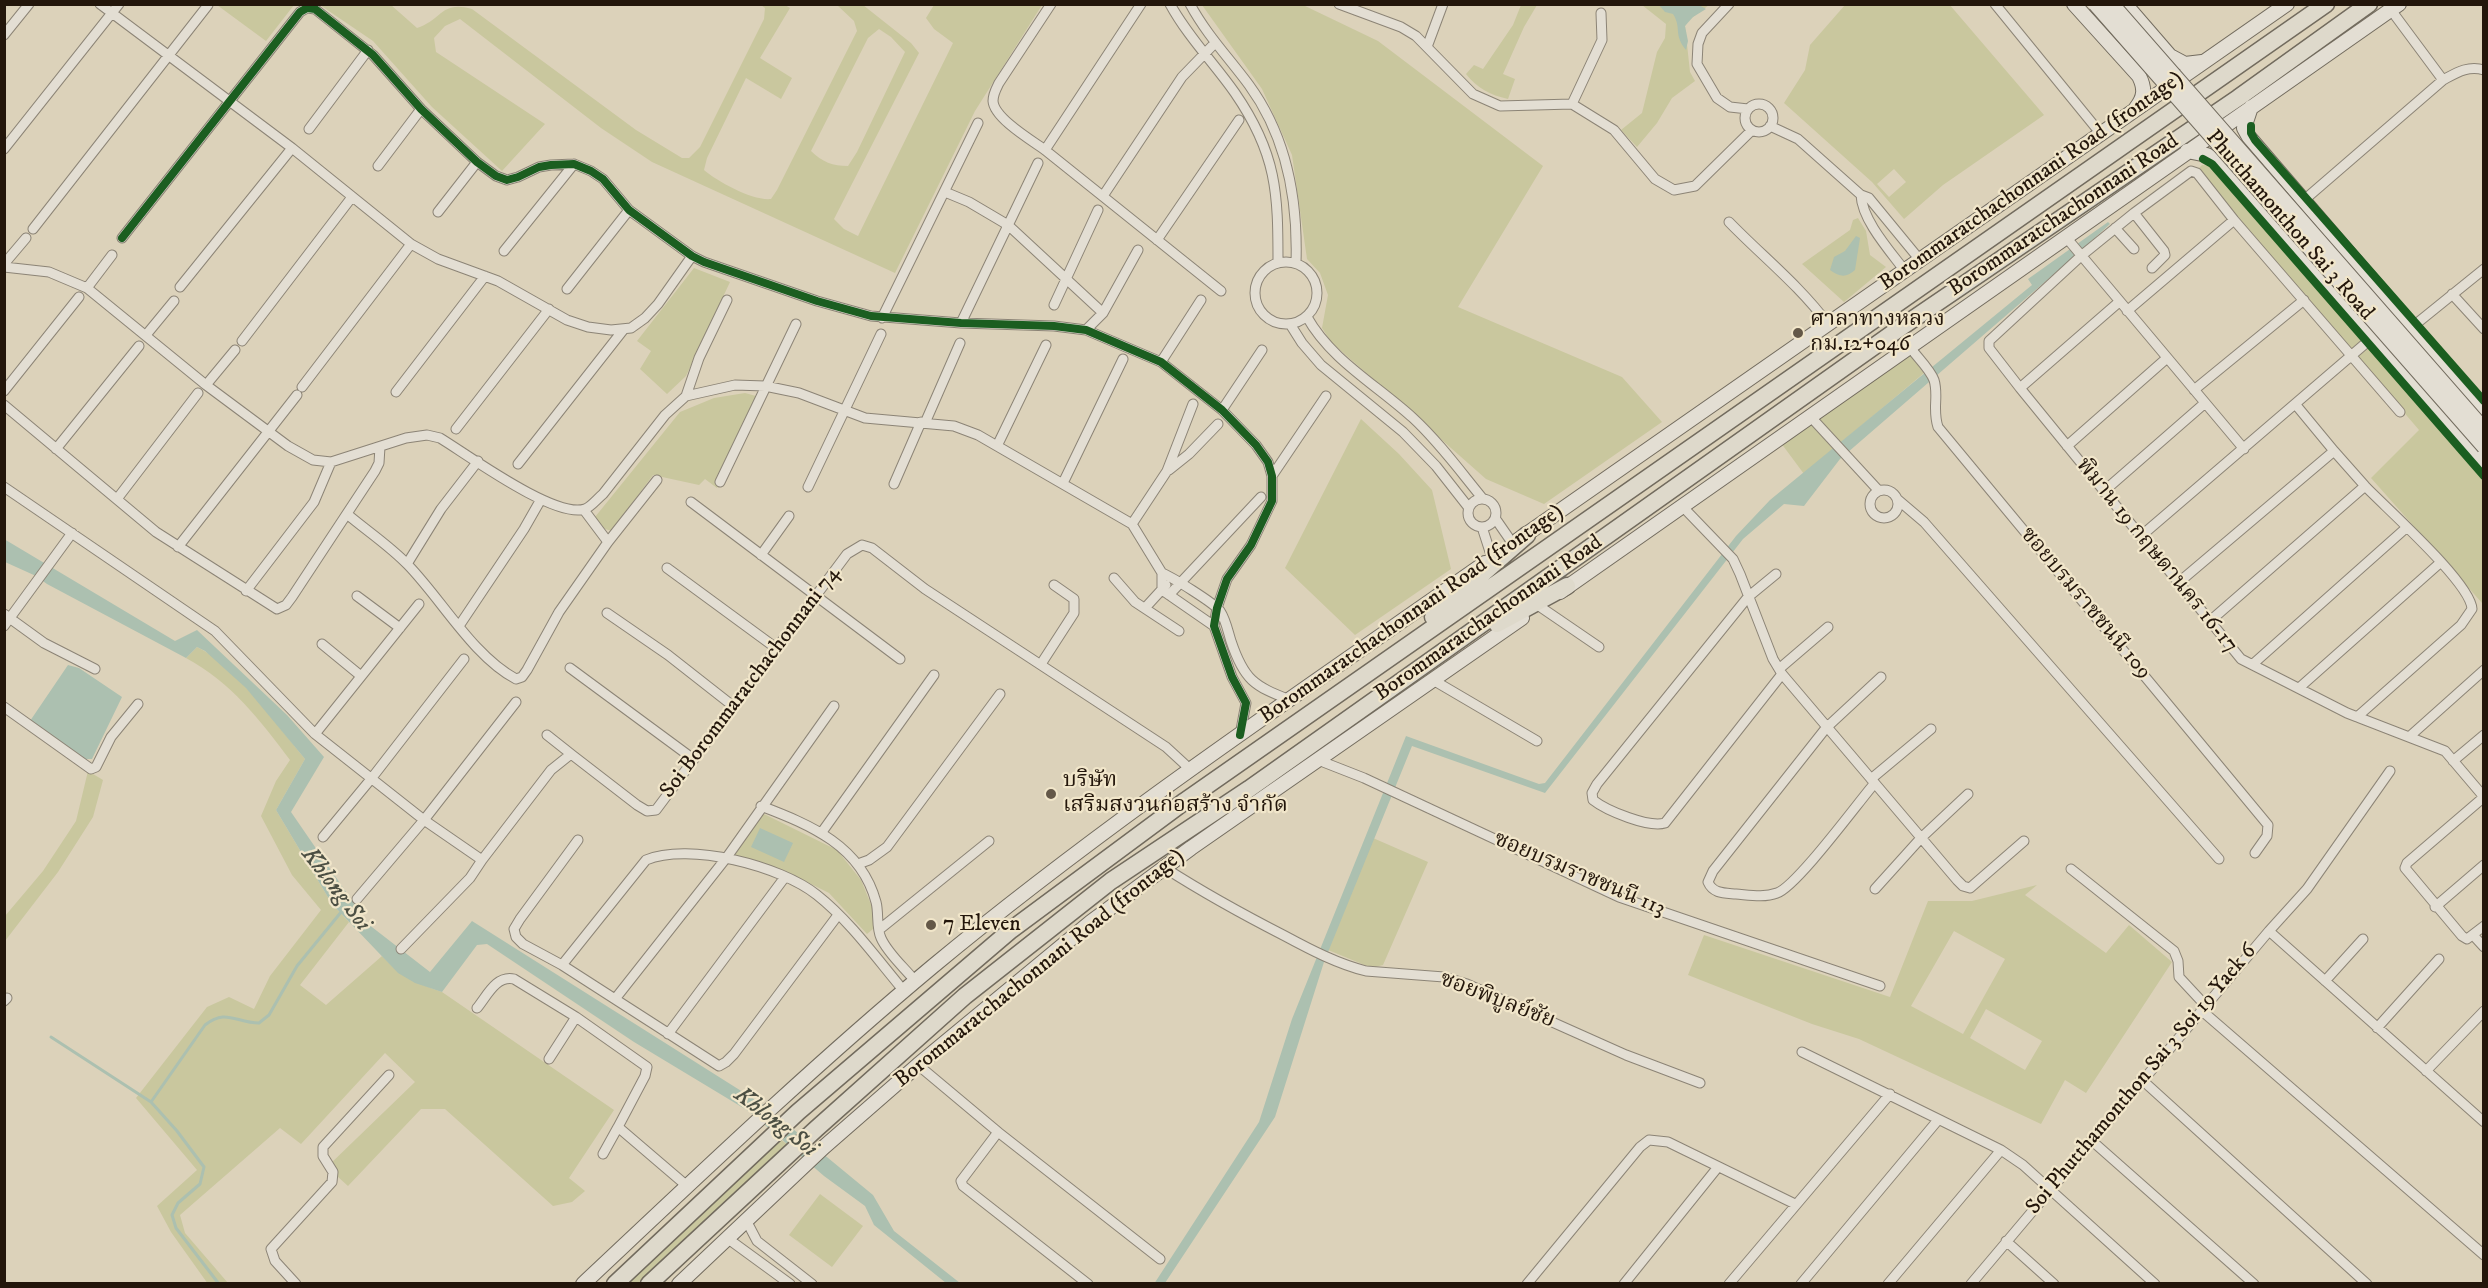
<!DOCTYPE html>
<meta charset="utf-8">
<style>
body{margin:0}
#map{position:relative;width:2488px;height:1288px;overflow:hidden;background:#dcd2ba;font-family:"IM FELL DW Pica",serif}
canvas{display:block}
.frame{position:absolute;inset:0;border:6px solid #23160b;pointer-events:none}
</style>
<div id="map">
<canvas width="2488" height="1288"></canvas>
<div class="frame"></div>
</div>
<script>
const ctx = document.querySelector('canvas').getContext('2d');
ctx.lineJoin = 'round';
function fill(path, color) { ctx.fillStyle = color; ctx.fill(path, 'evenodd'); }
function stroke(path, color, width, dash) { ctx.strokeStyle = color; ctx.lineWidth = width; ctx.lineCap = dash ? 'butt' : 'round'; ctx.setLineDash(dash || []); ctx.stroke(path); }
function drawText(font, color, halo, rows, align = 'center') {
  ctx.font = font + ' "IM FELL DW Pica","Noto Serif Thai",serif'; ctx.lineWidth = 4.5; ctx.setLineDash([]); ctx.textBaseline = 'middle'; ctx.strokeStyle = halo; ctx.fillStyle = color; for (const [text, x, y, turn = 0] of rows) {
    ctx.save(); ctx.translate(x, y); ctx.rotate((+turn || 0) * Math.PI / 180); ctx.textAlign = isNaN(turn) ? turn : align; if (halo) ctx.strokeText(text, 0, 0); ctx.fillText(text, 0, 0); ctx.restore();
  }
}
fill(new Path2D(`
 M1949 4 2044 115 1943 185 1904 219 1872 182 1784 103 1805 70 1810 45 1845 5ZM1894 169 1906 182 1889 197 1877 184Z
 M217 5H294L266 41Z
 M320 5H391L417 28C442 20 441 0 472 9L636 130 682 158H689L700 147 764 19 765 8 761 5H785L790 8 760 58 792 78 781 99 746 78 707 158 704 170C718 182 753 201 771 199L777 190 857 31 854 21 837 5H863L911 43 919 53 834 219 844 229 858 236 953 43 934 29 926 18 934 5H1042L975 111 895 273 652 162 601 128 460 19 445 26 434 38 436 52 545 124 502 171 432 107 373 41ZM879 29 891 37 905 52 857 152 848 166C833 166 822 162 811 151L868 38Z
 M1202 5H1303L1378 41 1543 166 1458 307 1622 377 1662 422 1544 504 1486 479 1331 342 1322 328 1328 295 1320 273 1307 259 1292 155 1262 89Z
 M1521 5H1537L1524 27 1503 74 1515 79 1508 99C1490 95 1477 88 1466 74L1474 65 1483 69 1513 25Z
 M1642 5H1709L1689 20 1685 26 1690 72 1695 81 1672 98 1657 123 1637 147 1621 130 1642 113 1657 52 1665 38 1666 24Z
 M2202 165 2217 166 2483 472 2482 603 2371 478 2419 430 2197 170Z
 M1858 218 1866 231 1870 255 1886 267 1844 302 1802 264 1850 230 1853 220Z
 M694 268 730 282 686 376 667 394 640 369 651 351 637 341Z
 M1909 353 1924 373 1804 474 1781 443Z
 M745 393 756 396 717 488 705 479 699 485 653 475 612 531 605 529 595 517 680 412 714 398Z
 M1361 419 1399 454 1432 490 1451 569 1355 635 1285 568Z
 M197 647C234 664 278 726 305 759L276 810 332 904 349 922 300 985 326 1005 382 956C401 976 416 983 442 992L614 1110 569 1178 585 1191 572 1202 553 1206 445 1109H421L348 1186 327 1167 415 1082 385 1053 301 1144 280 1128 180 1215 185 1233 228 1283 208 1284 171 1232 157 1206 197 1170 136 1098 207 1007 229 997 254 1009 270 976 321 910 292 875 261 816 276 781 290 760C260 720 231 682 186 658Z
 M88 771 103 780 93 817 58 872 5 941V916L43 871 76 821Z
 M764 814 837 850 861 880 879 924 867 934 829 893 785 871 734 856 753 824Z
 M1373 838 1428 862 1383 965 1375 967 1367 966 1328 950Z
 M2037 885 2025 895 2106 953 2129 925 2172 962 2086 1093 2065 1080 2041 1124 1859 1039 1812 1024 1688 975 1704 935 1890 997 1928 901H1972ZM1954 931 2005 959 1963 1034 1911 1006ZM1986 1009 2042 1041 2025 1070 1970 1038Z
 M778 1137 789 1146 642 1283 624 1284Z
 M820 1194 863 1226 832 1267 789 1235Z`), '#c9c79e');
fill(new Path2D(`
 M1659 5H1699L1706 9 1693 17 1685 26 1688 41 1686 50C1673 34 1682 28 1673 14L1665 12Z
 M2108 222 2110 224 2076 255 1840 459 1804 506 1784 504 1743 539 1545 793 1412 746 1324 962 1275 1117 1165 1283 1154 1284 1259 1122 1292 1019 1406 736 1539 784 1545 783 1736 536 1770 500 2032 285 2028 279Z
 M1856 236 1860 238 1855 270C1846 278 1840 277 1830 270L1834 257 1845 251Z
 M4 539 175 641 197 630 287 715 324 757 291 812 368 924 430 972 472 921 765 1106 873 1195 894 1231 960 1283H946L874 1225 865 1206 824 1176 750 1112 634 1042 487 944 477 945 442 992 415 983 398 973 332 904 276 810 305 759 246 688 205 651 197 647 186 658 47 584 36 576 5 562Z
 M68 665 79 668 122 697 92 759H84L30 721Z
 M760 828 793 843 784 862 751 847Z`), '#acc0b0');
stroke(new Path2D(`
 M51 1037 151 1102 177 1131 204 1167 200 1184 178 1203 172 1215 176 1228 219 1284
 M151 1102 205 1025C226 1008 236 1023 259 1023L269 1015 297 966 342 911`), '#acc0b0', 3);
const minor = new Path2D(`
 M100 4 292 148 411 244 438 259 498 281 567 320 588 327 611 330 631 328 645 318 658 304 692 256
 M1051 4 999 83C996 89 993 94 993 101 994 118 1031 140 1045 150L1141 4
 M1170 4C1188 37 1214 63 1235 93 1277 154 1278 193 1278 263
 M1190 4C1206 34 1229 58 1249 85 1287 137 1298 201 1296 263
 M1339 4 1401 27 1416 36 1473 94 1500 106 1572 104 1614 130 1655 179 1674 190 1695 186 1752 130
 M1729 4 1702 33 1698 44 1697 64 1717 98 1730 107 1748 109
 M1995 4 2101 134
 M2391 10 2443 80
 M4 35 29 4
 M1427 47 1443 4
 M1572 104 1602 40 1601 13
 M1745 118a14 14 0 1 1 28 0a14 14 0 1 1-28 0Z
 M1770 126 1798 139 1861 195 1869 198 1920 260
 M309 129 368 50
 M4 149 119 4
 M1045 150 1221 291
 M378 166 421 109
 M945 192 969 202 1008 225 1103 313
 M1861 195C1862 220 1890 251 1905 271
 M1103 196 1182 77 1215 43
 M2303 201 2443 80C2456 73 2468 65 2484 70
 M438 212 477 162
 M2134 213 2164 251 2165 255 2152 268
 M1729 222C1762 256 1800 286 1828 324
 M2115 228 2134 249
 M33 229 208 5
 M2065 236 2244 449
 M122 238 300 12 307 8 315 9 373 55 421 109 477 162 496 176 507 180 518 177 539 167 551 165 574 164 591 171 603 179 629 210 692 256 704 262 817 301 871 316 961 323 1054 326 1086 330 1161 362 1222 410 1256 445 1268 462 1272 476V501L1251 545 1227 579 1217 608 1214 626 1232 677 1246 703 1240 735
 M1157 240 1239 120
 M504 251 574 164
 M1255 293a31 31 0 1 1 62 0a31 31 0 1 1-62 0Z
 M4 264 26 238
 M4 267 49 272 87 288 206 385 288 446 313 460 331 462 406 438 427 435 440 438C468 455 555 519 585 509 591 507 597 499 603 494L665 415 686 396 735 385 765 386 799 393 865 418 954 426 978 435 1132 524 1162 573V590L1214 626
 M180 287 292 148
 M87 288 112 255
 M567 289 629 210
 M2452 294 2484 329
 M1054 305 1098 210
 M2127 311 2234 220
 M1307 317C1331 360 1377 385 1413 418 1439 442 1460 471 1483 499
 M882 318 978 123
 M961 323 1038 163
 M1290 324 1302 343 1321 365 1403 432 1436 466 1469 508
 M2411 328 2484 269
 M1086 330 1103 313 1138 250
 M146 335 174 301
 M242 341 352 197
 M1909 346C1916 356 1930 369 1934 380 1939 396 1932 409 1938 427L2268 825 2267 836 2255 853
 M1161 362 1201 300
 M206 385 235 350
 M302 387 411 244
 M2020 388 2119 302
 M2194 390 2304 300
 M4 391 79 297
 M396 392 485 276
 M686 396 699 358 727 300
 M4 405 156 532 277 609 286 605 292 597 375 471 379 463 380 447
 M2296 405 2334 451
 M1222 410 1262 350
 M2400 412 2234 220 2197 173 2191 171 2134 213 2081 256 1989 341V348L2020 388 2241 659 2347 713 2445 751 2484 797
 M1809 415 1879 491
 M925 423 960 343
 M456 429 549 309
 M997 446 1046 345
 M2067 446 2167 358
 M56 449 139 346
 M518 464 624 329
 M1169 470 1189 454 1218 424
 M1272 476 1326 396
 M720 482 796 324
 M1063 483 1123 359
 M894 484 921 422
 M4 487 215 631 315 734 424 820 482 860 551 770 571 754 637 805 647 811 656 810 847 554 862 545 872 548 925 589 1166 747 1191 770
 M808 487 881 334
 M1870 504a14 14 0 1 1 28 0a14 14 0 1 1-28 0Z
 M2103 492 2205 403
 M1468 513a14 14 0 1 1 28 0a14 14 0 1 1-28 0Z
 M117 499 198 393
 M1897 499 1924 522 2219 859
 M691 502 900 659
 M1681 505 1733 559 1740 574 1773 659 1782 674 1957 880 1963 886 1970 888 2024 841
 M584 510 608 542
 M347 514C367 531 390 546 408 565 442 600 473 656 516 679L522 677 527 670 559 612 608 542 657 480
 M1495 518 1513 544
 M1132 524 1167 471 1193 404
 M1482 527 1492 558
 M2141 536 2373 337
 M178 547 297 395
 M761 555 789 516
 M407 564 441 509 478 461
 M667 568 776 648
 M1162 573C1172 577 1214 603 1220 611 1226 620 1228 632 1231 641 1244 680 1254 686 1290 700
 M1776 574 1748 597 1597 784 1592 793 1593 800C1607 811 1649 828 1665 823L1782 674
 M1114 578 1135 602 1179 631
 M2178 583 2334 451 2365 486 2210 621
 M246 591 314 502 331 462
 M1169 595 1261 497
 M357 596 400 628
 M1539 606 1599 647
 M1145 608 1166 585
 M607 613 668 655 733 706
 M4 614 44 643 95 669
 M4 626 72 533
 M459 626 524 529 540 501
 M322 644 361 676
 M1041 664 1074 613V599L1054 585
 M2253 664 2406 528
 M570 668 692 758
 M1779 669 1828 627
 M1433 680 1537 741
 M2299 688 2441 562
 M4 707 91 769 96 767 111 737 138 704
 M2357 717 2461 625 2472 609C2471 583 2386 508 2365 486
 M315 734 419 604
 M547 735 571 754
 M2409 737 2484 670
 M1318 760 1364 778 1619 897 1880 986
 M2453 761 2484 735
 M1871 779 1931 729
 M1874 784C1857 804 1796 887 1777 893 1764 898 1749 895 1736 894 1725 893 1713 894 1708 882L1713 871 1826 728 1881 677
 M2484 797 2407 863 2405 868 2462 936 2467 939 2484 926
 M761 806C811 825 861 846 876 902 879 913 876 927 881 938 888 954 905 968 915 981
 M822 832 934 675
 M323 837 371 779 464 659
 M578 840 520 919 514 929 516 937 523 944 562 965 719 1066 726 1062 734 1054 838 915
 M858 864 869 860 887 847 1000 694
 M1165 868C1204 893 1244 915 1285 936 1311 950 1338 964 1366 971L1444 977 1467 984 1626 1055 1700 1083
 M2071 869 2174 951 2178 961 2179 977 2205 1005
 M1875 889 1921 838 1968 794
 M357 899 424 820 516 702
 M2435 907 2484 865
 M880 929 989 841
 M2269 931 2307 889 2390 771
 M2473 935 2484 947
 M401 949 470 878 482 860
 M562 965 646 860C689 842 781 866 817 895 850 921 877 959 904 991
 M2325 981 2363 939
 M615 999 727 857 834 706
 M4 1001 7 998
 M477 1008C487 996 496 975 514 979L576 1017 647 1067 645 1076 618 1127 687 1186
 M2201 1010 2484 1255
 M2377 1028 2439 959
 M668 1034 785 877
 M1802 1052 2001 1150 2023 1165 2155 1284
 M549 1059 576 1017
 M918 1065 998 1132 961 1181 963 1186 1088 1284
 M2426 1071 2484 1011
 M2141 1079 2367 1284
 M998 1132 1160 1259
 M2091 1140 2254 1284
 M603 1154 618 1127
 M746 1220 757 1241 812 1284
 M727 1238 790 1284
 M2006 1241 2054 1284
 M296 1284 275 1261 271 1249 332 1182 333 1172 323 1156V1147L389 1075
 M1527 1284 1640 1147 1649 1140 1668 1142 1795 1204
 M1624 1284 1718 1167
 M1729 1284 1890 1094
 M1801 1284 1938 1120
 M1888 1284 2001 1150
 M1971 1284 2269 931 2484 1122`);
const secondary = new Path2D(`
 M2074 4 2139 76C2145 88 2145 97 2136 108
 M2125 4 2170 56 2185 64 2202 62
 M2251 107 2244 128 2249 137 2484 410
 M2187 151 2207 155 2219 163 2484 462
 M1518 540 2287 4
 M1560 592 2399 4
 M583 1284C698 1176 811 1068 932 967 1108 821 1298 694 1485 563
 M679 1284 824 1147 918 1065 1091 922 1191 848 1522 618`);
const trunk = new Path2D(`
 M1433 617 1527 535
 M1497 624 1567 586
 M615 1284 798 1112 1011 930 1185 801 2326 4
 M649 1284 816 1129 965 996 1111 881 1249 789 1900 328 2238 98 2369 4`);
stroke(minor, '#8c8476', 11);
stroke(secondary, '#726b5e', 16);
stroke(trunk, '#726b5e', 19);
stroke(minor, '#e3ded3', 9);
stroke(secondary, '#e3ded3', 14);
stroke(trunk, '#ded9cb', 16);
const secondaryBridge = new Path2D(`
 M2095 4 2484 447
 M2112 4 2484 429`);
stroke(secondaryBridge, '#726b5e', 16, []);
stroke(secondaryBridge, '#e3ded3', 14);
stroke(new Path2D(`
 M2251 126V133L2255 140 2484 401
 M2203 159 2212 164 2484 476
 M122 238 300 12 307 8 315 9 373 55 421 109 477 162 496 176 507 180 518 177 539 167 551 165 574 164 591 171 603 179 629 210 692 256 704 262 817 301 871 316 961 323 1054 326 1086 330 1161 362 1222 410 1256 445 1268 462 1272 476V501L1251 545 1227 579 1217 608 1214 626 1232 677 1246 703 1240 735`), '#1b5e20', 8);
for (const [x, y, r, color] of [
 [1798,333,6,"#645848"],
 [1051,794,6,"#645848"],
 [931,925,6,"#645848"]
]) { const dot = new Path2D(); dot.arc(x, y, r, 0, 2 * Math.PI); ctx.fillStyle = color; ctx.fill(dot); stroke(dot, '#f1e6ca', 2); }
drawText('22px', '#23160b', '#f1e6ca', [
 ["Borommaratchachonnani Road (frontage)",2032,182,-35],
 ["Borommaratchachonnani Road",2064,216,-34],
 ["Phutthamonthon Sai 3 Road",2289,226,49],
 ["พิมาน 19 กฤษดานคร 16-17",2156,556,51],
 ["ซอยบรมราชชนนี 109",2085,604,50],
 ["Borommaratchachonnani Road (frontage)",1412,615,-35],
 ["Borommaratchachonnani Road",1489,619,-35],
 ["Soi Borommaratchachonnani 74",751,683,-53],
 ["ซอยบรมราชชนนี 113",1579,875,23],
 ["Borommaratchachonnani Road (frontage)",1040,969,-39],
 ["ซอยพิบูลย์ชัย",1497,1001,21],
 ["Soi Phutthamonthon Sai 3 Soi 19 Yaek 6",2142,1080,-50]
]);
drawText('22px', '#23160b', '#f1e6ca', [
 ["ศาลาทางหลวง",1810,320],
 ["กม.12+046",1810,345],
 ["บริษัท",1063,781],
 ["เสริมสงวนก่อสร้าง จำกัด",1063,806],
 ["7 Eleven",943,925]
], 'left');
drawText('italic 24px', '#4c4f43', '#f1e6ca', [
 ["Khlong Soi",335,890,53],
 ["Khlong Soi",775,1123,38]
]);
</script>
